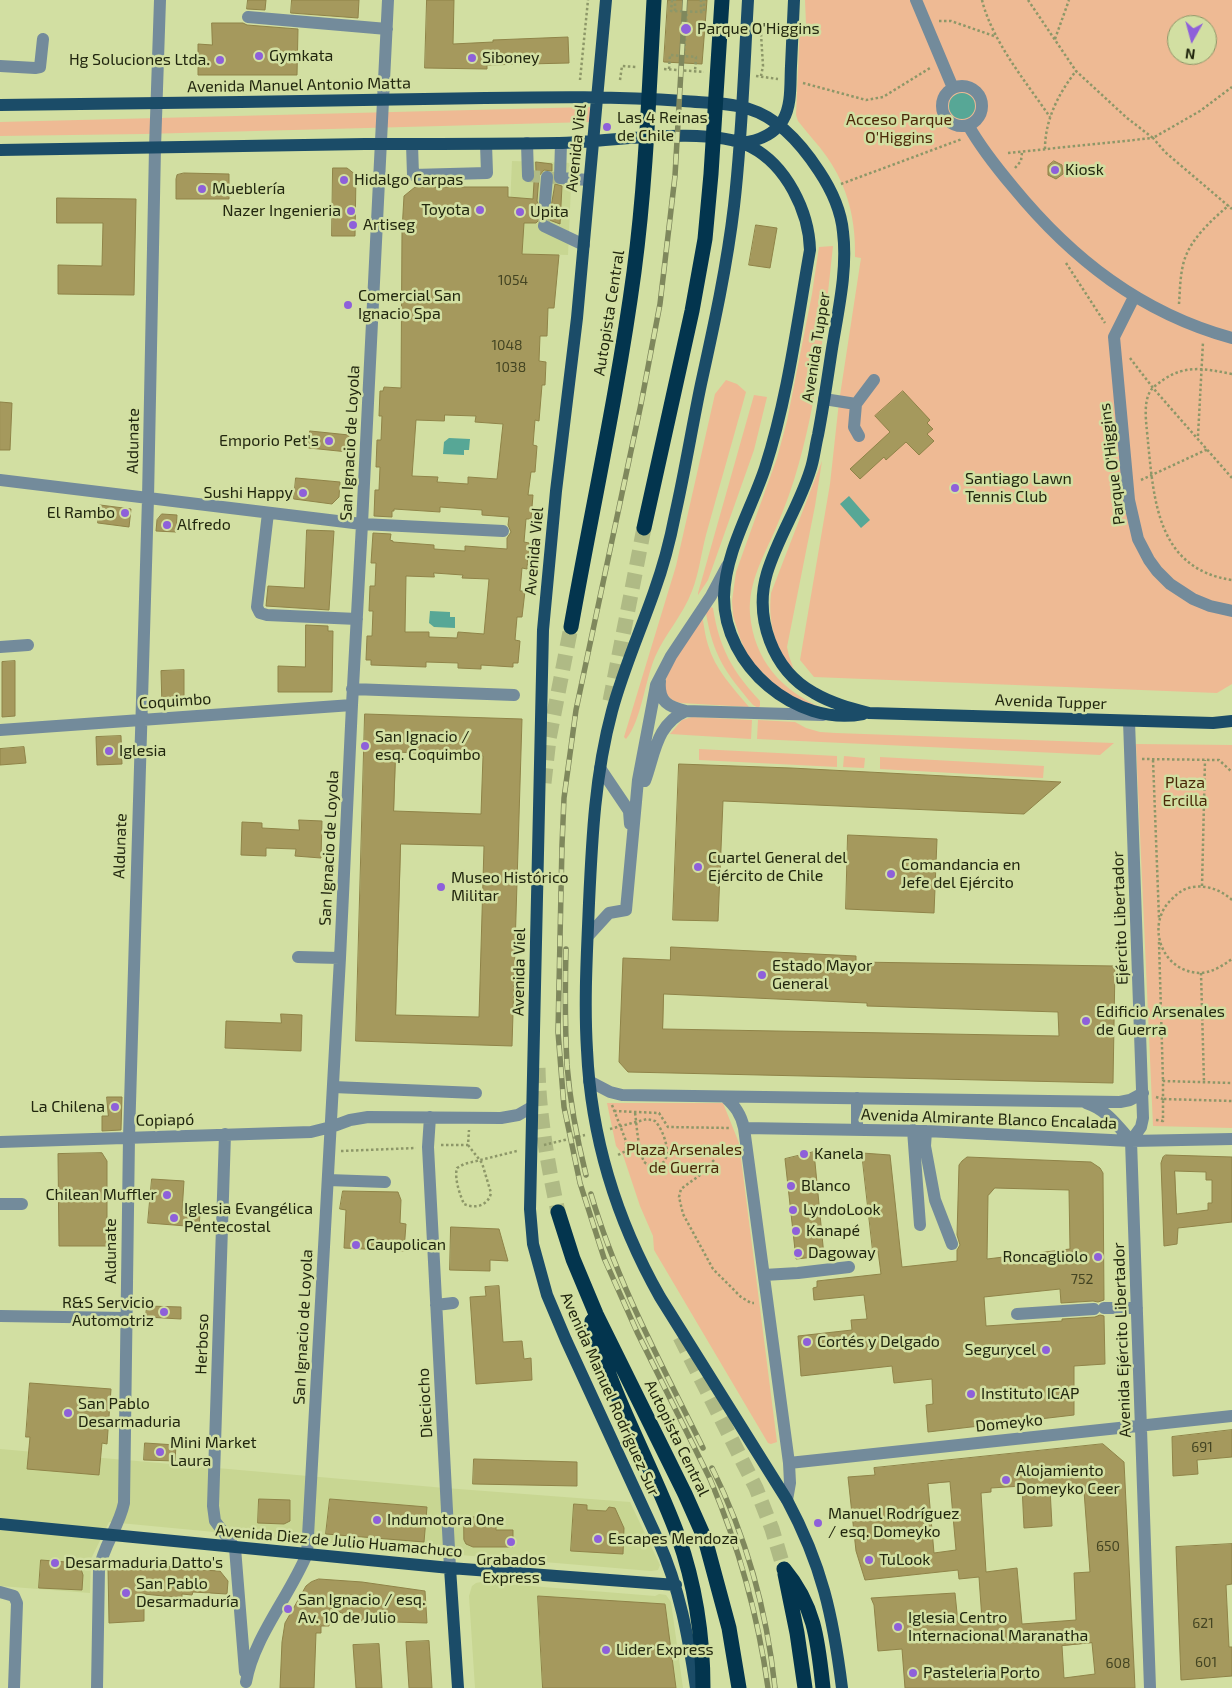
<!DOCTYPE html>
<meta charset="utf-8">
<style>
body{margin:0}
#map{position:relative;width:1232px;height:1688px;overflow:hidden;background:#d2dfa2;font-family:"Exo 2",sans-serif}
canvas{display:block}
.north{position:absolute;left:1167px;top:15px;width:50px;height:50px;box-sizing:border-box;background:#d2dfa2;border:1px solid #8c9567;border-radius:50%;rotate:187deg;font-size:14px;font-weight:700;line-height:20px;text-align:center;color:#22270f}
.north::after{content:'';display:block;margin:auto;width:18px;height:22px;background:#8e60da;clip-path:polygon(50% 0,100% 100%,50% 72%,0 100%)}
</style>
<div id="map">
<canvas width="1232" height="1688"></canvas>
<div class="north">N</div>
</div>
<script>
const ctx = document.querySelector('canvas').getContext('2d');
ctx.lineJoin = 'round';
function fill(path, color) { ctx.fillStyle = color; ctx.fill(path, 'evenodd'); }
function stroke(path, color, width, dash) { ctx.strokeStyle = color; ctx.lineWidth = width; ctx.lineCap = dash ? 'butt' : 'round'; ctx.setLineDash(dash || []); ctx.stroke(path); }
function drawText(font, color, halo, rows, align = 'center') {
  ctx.font = font + ' "Exo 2",sans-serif'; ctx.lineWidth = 5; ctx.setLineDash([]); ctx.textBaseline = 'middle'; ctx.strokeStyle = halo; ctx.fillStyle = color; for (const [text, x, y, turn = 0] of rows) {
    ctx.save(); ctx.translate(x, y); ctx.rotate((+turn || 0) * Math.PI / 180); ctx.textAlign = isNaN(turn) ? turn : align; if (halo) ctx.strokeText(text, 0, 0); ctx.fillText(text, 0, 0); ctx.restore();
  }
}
fill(new Path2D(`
 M512 161 572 163 568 255 508 253Z
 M0 1449 445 1488 630 1502 660 1565 658 1570 651 1571 425 1552 109 1522 91 1559 90 1593 0 1586Z
 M481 1582 655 1596 659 1594 666 1595 671 1602 683 1688H475L469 1596 472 1586 476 1583Z`), '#c8d692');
fill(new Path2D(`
 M805 0H1232V684L1217 693 814 677 800 660 830 484 839 402 861 258 855 257C856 221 848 187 827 157 818 144 807 133 798 121L796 115 800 24H806ZM1177 25H1207V55H1177Z
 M590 107V122L144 134 0 136V122Z
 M833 246C825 318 819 393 799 463 793 485 785 507 776 528 764 556 748 582 750 614 754 660 781 690 822 708L810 707 778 688 750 660 741 641 733 616 732 601 736 572 777 458 787 421 812 294 819 247Z
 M726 380 737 384 746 392C733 440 719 487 706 535 701 554 699 573 692 591 683 615 665 634 655 657 645 680 641 722 626 739L624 737 676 566 715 394Z
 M754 395 767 397 754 450 708 580 698 595V593Z
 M822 461 815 506 787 647 789 656 794 670C774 648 768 622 771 593Z
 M711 607 713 608C719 648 733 672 760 701V706L758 708 753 705C726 673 713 656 706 613Z
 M702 615C704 625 705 636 708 645 715 669 733 688 749 707L681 703C650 696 672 665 682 649 688 638 695 626 702 615Z
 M692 717 752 720 751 739 670 734 682 720Z
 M758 720 795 722 806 728 820 732 836 733 1114 743 1100 755 757 739Z
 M1136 744 1232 745V1128L1153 1126Z
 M699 749 837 756V767L699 760Z
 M844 756 865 758 864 768 843 767Z
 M880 757 1044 766 1043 778 880 769Z
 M607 1103H723L739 1143 777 1442 771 1444 768 1443 654 1250 653 1236 640 1206 623 1155 616 1146Z`), '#eeba94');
fill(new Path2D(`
 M949 106a13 13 0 1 1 26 0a13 13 0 1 1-26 0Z
 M449 438 470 439 469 450H464V455L443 454 444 442Z
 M849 496 870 520 861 528 840 504Z
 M430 611 450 612V617H455V628L434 627 429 623Z`), '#57a796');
const building = new Path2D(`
 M248 0H266L265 10 247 9Z
 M292 0H359L358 18 291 13Z
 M427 0H454L453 44 493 42V40L568 37 569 63 487 65V69L425 68Z
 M668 0H707L702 64 664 62Z
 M212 23H243L247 25 298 29 297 75H198V44L212 45Z
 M1054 161 1062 165 1063 174 1056 179 1048 175V166Z
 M536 162 552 164V171L544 170 539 176 537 201 540 208 545 210 551 207 555 184 562 186 560 224 544 218 539 220 536 223H524L522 254 559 255 554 308H548L547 336H540L539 361 546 362 545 385H542L539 421 535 420 533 445 537 446 535 472H531L528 495H533L531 519H526L524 542 529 543 527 569 522 568 520 591H525L522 617H517L515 640 520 641 518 663H513V667L481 665V669L458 668V663L426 662V667L371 665V660H366L367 636H372L373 611H369L370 586H375L376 563H371L373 533 391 534 390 540 393 541V542L434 545V549L465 551V546L507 549V538L511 532 508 525 509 517 482 515V510L440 507V512L394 509V511H392V517L374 516 375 490H379L380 467H376L377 440H381L382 416H379L380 391H383L384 387 401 388 402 231 404 196 415 187H508V197L533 199 534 182 536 176ZM445 415 476 416 475 422 503 424 497 479 468 477V484L437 482 438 477 412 476 416 420 444 421ZM434 573 463 575 462 578 489 579 484 634 458 632 457 638 429 637V632H405L406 576 434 577Z
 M333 168H347L356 175 355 236H332Z
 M184 173 229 174V199H176V179L177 175Z
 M57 198 136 199 134 295 58 294V265L102 266 103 223H57Z
 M756 225 777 228 770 268 749 265Z
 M903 391 930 420 927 423 933 429 927 434 934 441 919 455 906 442 886 460 884 457 860 479 850 469 890 432 875 416Z
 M0 402 12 403 10 450H0Z
 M310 431 349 435 348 452 309 448Z
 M296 478 340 482 339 497 332 504 294 499Z
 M100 505 131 509 129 527 98 523Z
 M162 514 177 515 176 532 156 531 157 520Z
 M307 530 334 531 329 610 266 606 268 586 304 588Z
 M306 625 328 626V631H333L332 692H278V666L305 667Z
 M15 661V716L2 717V662Z
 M184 670V707H162L161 671Z
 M365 714 522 719 512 1046 356 1041ZM396 752 483 756 481 814 394 811ZM401 844 484 846 479 1017 396 1015Z
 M121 736 122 764 97 765 96 737Z
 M24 747 26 763 0 765V749Z
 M679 764 791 768 1061 782 1024 814 723 801 718 921 673 920Z
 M299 820 322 821 321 858 295 856 296 849 266 848V856L241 855 242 822 262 823V828L299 830Z
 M848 835 937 839 934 913 846 909Z
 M671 947 856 956V962L1115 966 1113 1083 628 1072 619 1062 623 958 670 960ZM664 994 867 1003V1006L1058 1012 1059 1036 663 1029Z
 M281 1014 302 1015 301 1051 225 1048 226 1021 281 1023Z
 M107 1097H122L121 1130 102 1131V1116H108Z
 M814 1152 824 1256 796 1259 785 1159Z
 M102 1153 107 1161V1246H59L58 1154Z
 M862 1153 890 1155 902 1267 957 1261V1250L960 1245 957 1235 959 1165 962 1161 967 1157 1091 1162 1100 1168 1103 1173 1104 1300 1098 1302 1093 1301 1061 1303 1060 1289 984 1297 986 1326 1062 1321V1319L1095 1317 1100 1315 1104 1316 1105 1364 1074 1366V1415L928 1432 926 1405 933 1404 932 1379 894 1383 892 1366 801 1376 798 1336 852 1330 851 1320 867 1319 864 1295 814 1300 813 1288 817 1287V1281L881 1274 878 1251H873ZM995 1188 1069 1190 1070 1249 987 1259 988 1196Z
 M1166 1155 1232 1157V1222L1178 1228 1177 1244 1164 1246 1161 1163 1163 1157ZM1175 1171 1206 1172V1180H1212V1203H1208V1210L1177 1214Z
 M152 1179 184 1181 182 1212 200 1213 199 1227 148 1223Z
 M343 1191 398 1192 401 1200 400 1223 406 1224 404 1251 344 1248 346 1210 340 1209Z
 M451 1227 499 1229 508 1261 490 1260V1271L450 1270Z
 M499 1286 503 1342 522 1341 524 1359 531 1358 532 1380 476 1384 470 1297 486 1296 485 1287Z
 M147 1306 181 1307V1319L146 1317Z
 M30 1383 111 1389 107 1444 102 1443 99 1475 27 1469 30 1437H26Z
 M1232 1430V1457L1197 1460 1198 1474 1173 1476 1172 1437Z
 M145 1443 176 1445 175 1461 144 1460Z
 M1103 1444 1124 1462 1135 1688H905L902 1649 878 1651 874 1605 871 1598 955 1593 958 1623 982 1620 979 1577 959 1579 958 1570 865 1580 856 1551 848 1477 875 1475 874 1468ZM950 1482 956 1550 934 1553 928 1484ZM1073 1485 1084 1491 1090 1572 1074 1573 1076 1620 1022 1624 1017 1568 986 1572 981 1493 991 1492V1488L1022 1486 1024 1528 1052 1526 1050 1488ZM1092 1643 1095 1674 1064 1678 1062 1646Z
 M474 1459 577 1462V1486L473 1484Z
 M259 1499 290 1500V1521L284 1524 258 1523Z
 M330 1499 427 1507 424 1542 326 1534Z
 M574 1504 587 1505V1510L606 1511 609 1507 615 1508 624 1528 623 1554 571 1551Z
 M464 1517H496V1530H513V1547H473L466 1544 464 1540Z
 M1232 1544V1584L1226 1585 1229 1647H1232V1676L1181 1680 1176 1547Z
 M41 1560 79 1563 83 1575 82 1590 39 1588Z
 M111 1562 134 1563 133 1566 158 1570V1565L184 1569 220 1571 228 1581 227 1594 193 1592 192 1595 182 1594V1598L144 1594V1621L109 1623 108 1567Z
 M319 1579 362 1582 425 1591 427 1623 361 1621 330 1608 329 1626H321V1633H316L314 1688H280L282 1642 285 1623 306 1586 311 1582Z
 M538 1596 665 1604 676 1688H543Z
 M429 1641 432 1688H409L406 1642Z
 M379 1644 382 1688H356L353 1645Z`);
fill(building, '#a5995d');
stroke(building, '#8f8348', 1);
stroke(new Path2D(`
 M528 176 557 178
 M544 226 545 202`), '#afba85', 12, [12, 6]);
stroke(new Path2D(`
 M610 701 644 528
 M544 783 549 739 571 627
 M538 1068C539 1117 548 1165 558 1212
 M680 1337 756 1488 772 1529 784 1569`), '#afba85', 15, [15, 8]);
stroke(new Path2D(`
 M672 0 671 11 704 12V0
 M982 0C992 41 1026 82 1050 117
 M1028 0 1076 71 1127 118 1153 138 1200 111 1232 87
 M675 11V0
 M701 12V0
 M939 21H951L994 36
 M761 34 763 66 761 76
 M1055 39 1069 0
 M684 56 687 12
 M664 69 704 72
 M669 69 670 55 696 57 695 71
 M756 76 778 79
 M580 80 588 0
 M620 80 622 66 636 67
 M803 83 866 100 883 97 930 68
 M1045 149C1045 119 1059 93 1076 71
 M1008 153 1153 138 1165 152 1232 209
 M1015 168 1021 161 1022 152
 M841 184 962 139
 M1066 263 1105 323
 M1179 304C1180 290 1180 275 1184 261 1191 238 1212 220 1229 205
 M1130 358 1153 388 1232 478
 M1232 374C1206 369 1186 364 1163 380 1159 383 1154 386 1151 390 1142 403 1147 427 1148 442 1154 502 1158 569 1232 580
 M1198 436 1203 342
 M1141 480 1208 449
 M1142 759 1219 760 1232 772
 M1153 760 1159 918
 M1202 886 1205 760
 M1232 900C1221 890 1208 885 1193 887 1185 888 1179 892 1173 898 1144 923 1161 973 1201 973 1213 972 1222 966 1232 959
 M1159 942 1163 1081
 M1201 973 1204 1082
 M1156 1097 1163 1099V1081L1232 1083
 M612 1105 626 1141V1151L616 1156
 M614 1111 659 1113 668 1127 730 1128
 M1156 1120 1163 1121V1099L1232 1101
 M610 1129 647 1119 655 1121C663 1129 675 1159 659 1165 653 1167 649 1166 644 1162 638 1147 637 1129 635 1112
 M441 1145H468L469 1130
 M468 1145 482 1163 491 1193C488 1206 475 1209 464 1204 460 1195 454 1178 457 1168L464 1164 517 1151
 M544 1145 585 1135
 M341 1151 416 1148
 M714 1160 700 1175 681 1189 679 1197 683 1214 713 1269 741 1297 751 1303H754`), '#8d9768', 2.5, [2.5, 2.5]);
stroke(new Path2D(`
 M916 0 953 88
 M248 17 387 29
 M0 66 35 68 40 67 43 39
 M942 106a20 20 0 1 1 40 0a20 20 0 1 1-40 0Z
 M968 125C981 148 997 168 1013 187 1072 259 1141 313 1232 338
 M527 143 528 176
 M561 143 560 178 589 180
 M412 144 413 175 487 173 486 144
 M545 202 547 177
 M544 226 584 245
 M1134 297 1114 337 1129 500 1138 539 1149 560 1157 571 1170 584 1193 599 1210 606 1232 611
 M824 399 856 404 854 427 859 436
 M856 404 874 380
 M0 480 362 524 503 531
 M268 513 257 607 260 613 267 615 357 619
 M0 647 28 645
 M660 681C658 702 669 707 686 711L823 715
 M352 689 514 695
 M1129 721 1143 1118 1141 1127 1131 1141
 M0 730 352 705
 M600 768 629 811 630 824
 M645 781C655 754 656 724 686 711
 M588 936 609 913 626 910 638 780 656 685 671 656 711 596 727 566
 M298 957 340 958
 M589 1081 610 1092 622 1095 1120 1102 1130 1100 1143 1093
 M333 1087 476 1093
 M725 1097C735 1106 741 1114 744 1128L789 1463 790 1483 787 1500
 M1086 1103C1106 1109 1118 1126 1131 1141
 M430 1117 428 1147 450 1568
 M744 1128 926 1131 1131 1141 1232 1139
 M857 1130V1098
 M913 1130 920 1225
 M926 1131 925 1146 935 1200 952 1244
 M225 1134 213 1506 215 1521 235 1548 245 1672
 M1131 1141 1150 1688
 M0 1142 311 1132 331 1127 350 1120 368 1117 501 1118 518 1115 532 1107
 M328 1180 385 1182
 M0 1204H22
 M764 1275 798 1273 849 1267
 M436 1305 453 1303
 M1104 1308H1137
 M1017 1314 1094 1309
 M0 1316 127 1318
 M789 1463 1232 1416
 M0 1592 14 1596 17 1603 14 1688
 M246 1682C254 1637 289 1597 307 1554L340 958 352 705 362 524 388 0
 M97 1688 99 1570C103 1546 119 1527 124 1503L129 1137 148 498 155 148 160 0`), '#738b9b', 12);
stroke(new Path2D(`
 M606 0 577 318 556 491 543 630 530 1209 533 1244 547 1295 566 1340 658 1540C680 1589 688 1636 696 1688
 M748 0C744 69 742 138 734 206 727 266 714 325 701 384 692 427 685 471 675 515 670 541 663 567 654 592 640 632 623 670 612 711 595 774 592 838 589 903 587 952 584 1001 587 1050 591 1138 617 1221 660 1297L787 1500C822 1565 833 1616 842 1688
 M0 105C162 103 323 101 485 98 551 97 617 96 683 101 705 103 728 102 749 109 779 118 802 145 819 171 831 189 841 210 843 232 848 272 837 315 831 355 827 382 823 409 818 435 815 447 814 460 810 471 799 506 778 537 767 573 754 617 772 670 814 693 831 703 850 708 869 713L1213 723 1232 721
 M741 143C758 141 774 135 783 120 792 105 790 83 791 66 792 44 793 22 794 0
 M0 150C122 148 244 146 365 144 430 144 494 144 559 143 608 142 710 125 751 147 786 165 809 211 810 250 797 323 788 397 765 468 751 510 725 552 724 597 724 666 796 727 863 714
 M0 1524 450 1568 676 1585
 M450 1568 458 1688`), '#1b4c68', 12);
stroke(new Path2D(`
 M644 528 692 311 705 239 711 174 722 0
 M571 627C592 509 618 391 634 272 646 182 649 91 654 0
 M558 1212 573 1259 596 1314 685 1494 705 1539 729 1628 739 1688
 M592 1321C611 1396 651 1463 678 1536 695 1584 703 1637 703 1688
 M784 1569C815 1606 818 1642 823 1688
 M785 1574 797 1633 805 1688`), '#03354e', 15);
const rail = new Path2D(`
 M685 0 675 176 660 304 641 404 576 710 564 798 562 845 558 1032 564 1107 580 1183 604 1258 637 1332 710 1479C739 1547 758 1615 768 1688
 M566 949C565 988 565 1026 567 1065 570 1102 577 1139 586 1175
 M591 1194C617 1283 662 1365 703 1448
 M712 1468C746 1536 767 1612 775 1688`);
stroke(rail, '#7f885d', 5.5);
stroke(rail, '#d2dfa2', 4, [11]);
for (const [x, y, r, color] of [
 [686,29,6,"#8e60da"],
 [259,56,5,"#8e60da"],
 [472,58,5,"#8e60da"],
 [220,60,5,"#8e60da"],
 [607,127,5,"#8e60da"],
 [1055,170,5,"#8e60da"],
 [344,180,5,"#8e60da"],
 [202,189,5,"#8e60da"],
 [480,210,5,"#8e60da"],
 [351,211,5,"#8e60da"],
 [520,212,5,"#8e60da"],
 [353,225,5,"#8e60da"],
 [348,305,5,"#8e60da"],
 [329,441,5,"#8e60da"],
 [955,488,5,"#8e60da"],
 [303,493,5,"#8e60da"],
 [125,513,5,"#8e60da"],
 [167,525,5,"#8e60da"],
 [365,746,5,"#8e60da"],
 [109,751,5,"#8e60da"],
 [698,867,5,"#8e60da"],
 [891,874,5,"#8e60da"],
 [441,887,5,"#8e60da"],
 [762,975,5,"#8e60da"],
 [1086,1021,5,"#8e60da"],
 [115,1107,5,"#8e60da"],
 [804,1154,5,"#8e60da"],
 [791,1186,5,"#8e60da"],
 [167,1195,5,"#8e60da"],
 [793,1210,5,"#8e60da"],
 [174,1218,5,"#8e60da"],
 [796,1231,5,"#8e60da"],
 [356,1245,5,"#8e60da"],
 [798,1253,5,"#8e60da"],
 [1098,1257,5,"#8e60da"],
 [164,1312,5,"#8e60da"],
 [807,1342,5,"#8e60da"],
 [1046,1350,5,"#8e60da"],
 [971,1394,5,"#8e60da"],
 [68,1413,5,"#8e60da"],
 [160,1452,5,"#8e60da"],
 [1006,1480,5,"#8e60da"],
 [377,1520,5,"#8e60da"],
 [818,1523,5,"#8e60da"],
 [598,1539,5,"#8e60da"],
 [511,1542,5,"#8e60da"],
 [869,1560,5,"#8e60da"],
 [55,1563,5,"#8e60da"],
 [126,1593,5,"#8e60da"],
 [288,1609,5,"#8e60da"],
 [898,1627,5,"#8e60da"],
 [606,1650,5,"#8e60da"],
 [913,1673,5,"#8e60da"]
]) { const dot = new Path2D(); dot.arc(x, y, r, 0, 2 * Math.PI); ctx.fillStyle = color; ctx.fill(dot); stroke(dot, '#d2dfa2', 2); }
drawText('14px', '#434422', null, [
 ["1054",513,280],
 ["1048",507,345],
 ["1038",511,367],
 ["752",1082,1279],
 ["691",1202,1447],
 ["650",1108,1546],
 ["621",1203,1623],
 ["601",1206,1662],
 ["608",1118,1663]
]);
drawText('16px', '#22270f', '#d2dfa2', [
 ["Parque O'Higgins",697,29],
 ["Gymkata",269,56],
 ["Siboney",482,58],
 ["Hg Soluciones Ltda.",210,60,"right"],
 ["Las 4 Reinas",617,118],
 ["de Chile",617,136],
 ["Kiosk",1065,170],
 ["Hidalgo Carpas",354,180],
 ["Mueblería",212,189],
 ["Toyota",470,210,"right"],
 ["Nazer Ingenieria",341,211,"right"],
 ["Upita",530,212],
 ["Artiseg",363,225],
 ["Comercial San",358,296],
 ["Ignacio Spa",358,314],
 ["Emporio Pet's",319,441,"right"],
 ["Santiago Lawn",965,479],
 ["Tennis Club",965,497],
 ["Sushi Happy",293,493,"right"],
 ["El Rambo",115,513,"right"],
 ["Alfredo",177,525],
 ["San Ignacio /",375,737],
 ["esq. Coquimbo",375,755],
 ["Iglesia",119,751],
 ["Cuartel General del",708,858],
 ["Ejército de Chile",708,876],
 ["Comandancia en",901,865],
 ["Jefe del Ejército",901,883],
 ["Museo Histórico",451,878],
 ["Militar",451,896],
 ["Estado Mayor",772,966],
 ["General",772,984],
 ["Edificio Arsenales",1096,1012],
 ["de Guerra",1096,1030],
 ["La Chilena",105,1107,"right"],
 ["Kanela",814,1154],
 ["Blanco",801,1186],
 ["Chilean Muffler",157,1195,"right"],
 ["Iglesia Evangélica",184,1209],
 ["Pentecostal",184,1227],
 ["LyndoLook",803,1210],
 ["Kanapé",806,1231],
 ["Caupolican",366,1245],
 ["Dagoway",808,1253],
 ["Roncagliolo",1088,1257,"right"],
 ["R&S Servicio",154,1303,"right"],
 ["Automotriz",154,1321,"right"],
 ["Cortés y Delgado",817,1342],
 ["Segurycel",1036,1350,"right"],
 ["Instituto ICAP",981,1394],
 ["San Pablo",78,1404],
 ["Desarmaduria",78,1422],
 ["Mini Market",170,1443],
 ["Laura",170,1461],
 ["Alojamiento",1016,1471],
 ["Domeyko Ceer",1016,1489],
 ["Manuel Rodríguez",828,1514],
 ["/ esq. Domeyko",828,1532],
 ["Indumotora One",387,1520],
 ["Escapes Mendoza",608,1539],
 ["Grabados",511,1560,"center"],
 ["Express",511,1578,"center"],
 ["TuLook",879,1560],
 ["Desarmaduria Datto's",65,1563],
 ["San Pablo",136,1584],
 ["Desarmaduría",136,1602],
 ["San Ignacio / esq.",298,1600],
 ["Av. 10 de Julio",298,1618],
 ["Iglesia Centro",908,1618],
 ["Internacional Maranatha",908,1636],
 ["Lider Express",616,1650],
 ["Pasteleria Porto",923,1673]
], 'left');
drawText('16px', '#22270f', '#d2dfa2', [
 ["Avenida Manuel Antonio Matta",299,85,-1],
 ["Avenida Viel",576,148,-84],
 ["Autopista Central",609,313,-81],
 ["Avenida Tupper",816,347,-81],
 ["Aldunate",133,441,-89],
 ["San Ignacio de Loyola",350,443,-87],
 ["Parque O'Higgins",1112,464,-97],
 ["Avenida Viel",534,551,-85],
 ["Coquimbo",175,701,-4],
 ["Avenida Tupper",1051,702,2],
 ["Aldunate",120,846,-88],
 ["San Ignacio de Loyola",329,848,-87],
 ["Ejército Libertador",1120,918,-92],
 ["Avenida Viel",519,972,-89],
 ["Avenida Almirante Blanco Encalada",989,1119,2],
 ["Copiapó",165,1120,-1],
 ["Aldunate",111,1251,-90],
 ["San Ignacio de Loyola",303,1327,-87],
 ["Avenida Ejército Libertador",1122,1340,-92],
 ["Herboso",202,1344,-88],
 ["Avenida Manuel Rodríguez Sur",610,1394,66],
 ["Dieciocho",425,1403,-93],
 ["Domeyko",1009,1423,-6],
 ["Autopista Central",677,1438,64],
 ["Avenida Diez de Julio Huamachuco",339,1541,5]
]);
drawText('16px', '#4b2808', '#d2dfa2', [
 ["Acceso Parque",899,120],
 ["O'Higgins",899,138],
 ["Plaza",1185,783],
 ["Ercilla",1185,801],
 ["Plaza Arsenales",684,1150],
 ["de Guerra",684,1168]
]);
</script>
